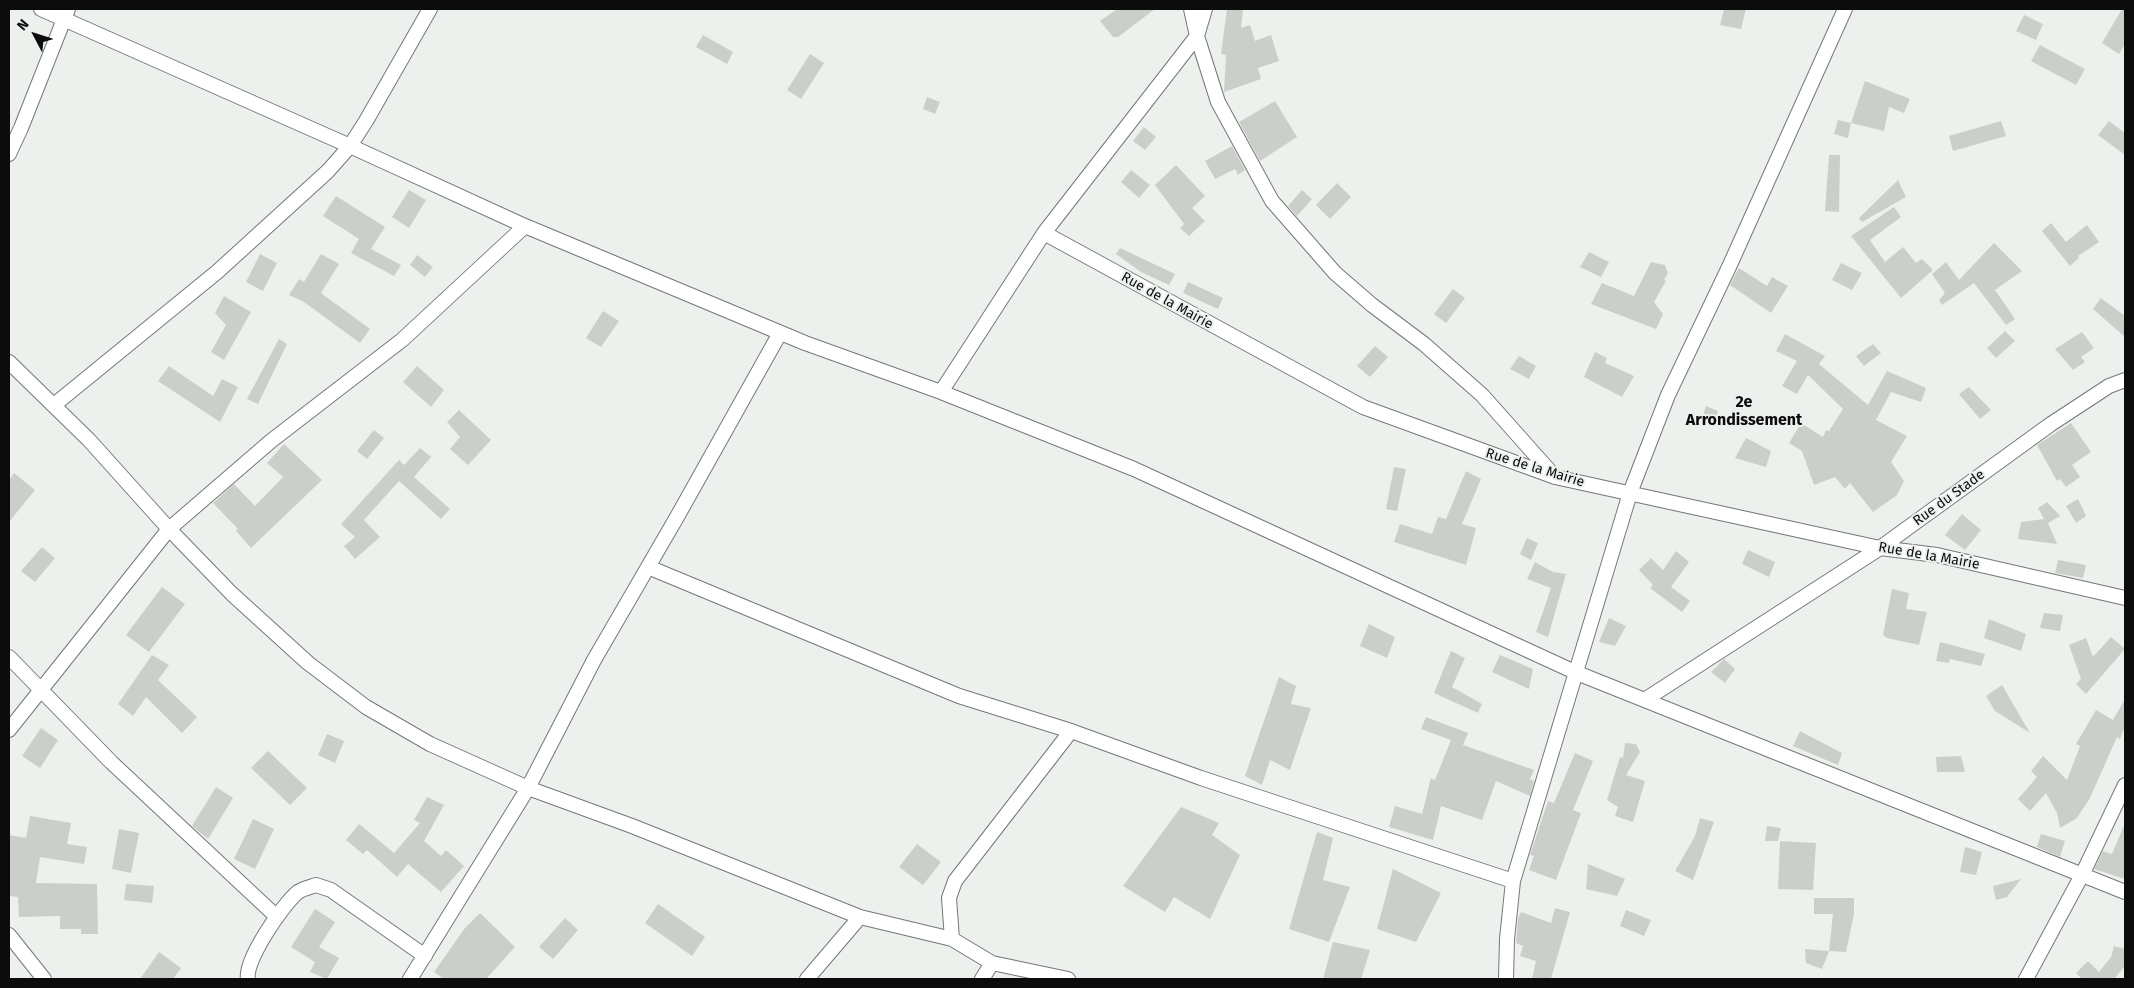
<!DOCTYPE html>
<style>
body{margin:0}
#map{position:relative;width:2134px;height:988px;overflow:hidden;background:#edf1ed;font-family:"Fira Sans",sans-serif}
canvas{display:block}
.frame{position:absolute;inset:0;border:10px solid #0b0c0b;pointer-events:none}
.north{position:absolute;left:10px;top:10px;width:50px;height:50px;-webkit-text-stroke:4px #edf1ed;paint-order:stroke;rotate:310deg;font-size:14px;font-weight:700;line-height:20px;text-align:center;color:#0b0c0b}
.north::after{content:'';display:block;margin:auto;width:18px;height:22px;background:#0b0c0b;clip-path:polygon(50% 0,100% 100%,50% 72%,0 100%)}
</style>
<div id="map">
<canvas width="2134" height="988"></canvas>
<div class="frame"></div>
<div class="north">N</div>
</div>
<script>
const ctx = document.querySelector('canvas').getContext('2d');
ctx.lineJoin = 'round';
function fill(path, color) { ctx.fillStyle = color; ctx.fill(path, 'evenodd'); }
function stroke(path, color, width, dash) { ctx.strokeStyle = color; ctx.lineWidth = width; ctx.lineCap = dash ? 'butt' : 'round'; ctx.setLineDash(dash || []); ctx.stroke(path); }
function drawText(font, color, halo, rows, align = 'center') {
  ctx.font = font + ' "Fira Sans",sans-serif'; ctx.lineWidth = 4; ctx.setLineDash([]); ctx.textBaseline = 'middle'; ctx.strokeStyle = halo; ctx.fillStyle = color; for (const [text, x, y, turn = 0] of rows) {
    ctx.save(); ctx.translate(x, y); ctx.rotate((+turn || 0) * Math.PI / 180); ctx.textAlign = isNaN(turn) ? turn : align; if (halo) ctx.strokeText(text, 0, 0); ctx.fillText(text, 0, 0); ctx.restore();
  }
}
fill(new Path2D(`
 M1117 9H1155L1118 37H1113L1100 21Z
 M1227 9H1243L1241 28 1250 25 1255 41 1271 35 1279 61 1258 68 1261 79 1224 92 1226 55 1221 54Z
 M1724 9H1746L1741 29 1720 25Z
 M2122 9H2125V44L2119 54 2102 43Z
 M2024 15 2043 24 2036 40 2016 31Z
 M703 35 733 52 727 64 696 47Z
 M2040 45 2085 69 2076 85 2031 61Z
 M810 54 824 63 801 99 787 90Z
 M1865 81 1910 99 1904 113 1889 107 1884 131 1851 123Z
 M927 97 940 102 935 114 923 109Z
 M1275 101 1297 137 1260 161 1239 122Z
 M1838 120 1851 123 1848 138 1834 134Z
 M2001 121 2006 136 1953 151 1949 136Z
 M2109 121 2125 133V155L2098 135Z
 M1144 127 1156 137 1145 150 1133 141Z
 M1232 146 1245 170 1238 175 1235 169 1215 179 1205 161Z
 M1829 155H1840L1839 212 1825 211Z
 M1176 165 1205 196 1192 208 1205 221 1189 236 1180 228 1184 224 1155 185Z
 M1131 170 1150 185 1139 198 1121 182Z
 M1898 180 1906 197 1862 222 1859 218Z
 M1337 183 1351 197 1330 219 1316 205Z
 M409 190 426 200 409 228 392 217Z
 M1302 190 1312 199 1297 216 1288 206Z
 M336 196 385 227 371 249 401 265 394 276 351 253 359 239 323 216Z
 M1894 207 1901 217 1870 240 1885 262 1903 247 1916 263 1922 259 1933 270 1901 298 1851 236Z
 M2051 223 2066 242 2087 225 2099 242 2078 256 2079 258 2070 266 2042 231Z
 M1994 243 2022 271 1995 290 2015 319 2006 325 1974 283 1942 305 1939 300 1945 293 1932 274 1946 262 1959 280Z
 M1120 248 1175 274 1169 285 1141 272 1116 254Z
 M1589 252 1609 262 1601 277 1580 267Z
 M260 254 277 263 263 291 246 282Z
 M321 254 339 264 321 293 370 329 360 343 304 302 289 295 299 279 304 282Z
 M417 255 433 267 425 277 410 265Z
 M1651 262 1665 265 1668 273 1664 280 1666 281 1654 302 1663 314 1656 329 1591 304 1602 283 1634 296Z
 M1841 263 1862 273 1852 290 1832 280Z
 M1739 268 1767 286 1772 277 1788 286 1771 313 1730 285Z
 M1188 282 1223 298 1218 309 1183 293Z
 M1453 289 1465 298 1446 323 1434 314Z
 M224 296 251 312 224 360 211 352 226 325 215 313Z
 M2101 298 2125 316V337L2093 309Z
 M603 311 619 321 601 347 586 338Z
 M2005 331 2015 341 1996 358 1987 348Z
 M2082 332 2094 348 2081 357 2085 362 2073 370 2055 349Z
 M1785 334 1825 356 1819 364 1868 405 1887 371 1926 388 1921 402 1891 392 1876 420 1907 436 1891 462 1904 481 1897 495 1873 512 1850 483 1845 489 1835 477 1814 485 1802 451 1789 443 1801 423 1823 437 1826 430 1829 431 1843 409 1808 375 1797 394 1782 386 1797 361 1776 351Z
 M279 339 287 344 258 404 247 399Z
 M1873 344 1881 353 1864 366 1856 356Z
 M1375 346 1388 357 1370 377 1357 366Z
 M1595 352 1607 358 1605 363 1634 376 1622 397 1584 377Z
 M1519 356 1536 366 1529 379 1510 369Z
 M169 366 213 396 222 379 238 387 220 422 158 381Z
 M417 366 444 390 431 407 403 382Z
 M1969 387 1991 410 1980 419 1959 394Z
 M1706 406 1718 411 1715 421H1701Z
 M459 410 491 440 468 465 450 449 460 437 447 422Z
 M2071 423 2091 452 2072 465 2080 477 2066 487 2060 479 2057 481 2037 445Z
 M374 430 384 438 367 459 357 451Z
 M1746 438 1771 451 1766 467 1735 458Z
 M284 444 322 480 251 548 236 531 238 529 213 503 234 484 255 506 283 477 267 463Z
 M420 448 431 457 414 477 450 509 441 519 399 481 364 520 380 537 355 559 344 546 355 537 341 524 399 460 404 465Z
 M1394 467 1406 469 1397 511 1386 509Z
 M1466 471 1481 479 1462 524 1476 528 1466 565 1394 542 1400 524 1432 534 1438 517 1446 519Z
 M14 473 35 490 9 522V480Z
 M2078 499 2086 516 2076 523 2066 506Z
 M2047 502 2060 516 2048 523 2057 544 2018 539 2021 522 2044 519 2038 508Z
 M1962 514 1981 530 1965 550 1945 535Z
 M1527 538 1538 543 1531 560 1520 554Z
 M42 547 55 558 35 582 21 571Z
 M1748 550 1775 562 1769 577 1742 564Z
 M1676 551 1689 562 1671 587 1690 601 1682 612 1650 588 1653 585 1639 570 1651 558 1663 570Z
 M2058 560 2086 565 2083 578 2055 573Z
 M1535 562 1553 572 1566 574 1548 637 1536 632 1551 588 1527 579Z
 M162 587 185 604 149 652 126 635Z
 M1892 589 1909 593 1906 609 1927 612 1919 645 1887 638 1883 635Z
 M2044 613 2063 615 2060 631 2040 628Z
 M1609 618 1626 626 1615 646 1599 642Z
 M1989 619 2026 634 2021 651 1984 638Z
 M1369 624 1395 637 1387 658 1360 646Z
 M2111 637 2125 649 2086 694 2076 684 2081 679 2069 645 2086 638 2093 657Z
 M1940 642 1985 654 1981 666 1950 659 1949 663 1936 661Z
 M1451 651 1465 658 1452 687 1482 704 1478 713 1434 693Z
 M152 655 169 665 158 680 197 717 182 733 146 697 133 716 118 704Z
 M1500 655 1533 669 1529 689 1492 672Z
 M1724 659 1735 669 1725 683 1711 672Z
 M1279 677 1296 686 1291 704 1311 708 1290 770 1270 760 1262 785 1245 776Z
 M2002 685 2030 733 1995 711 1986 696Z
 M2125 699V726L2120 739 2117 737 2090 798 2077 818 2060 828 2057 813 2046 793 2030 811 2018 799 2037 777 2031 771 2043 756 2067 780 2080 746 2076 744 2096 710 2113 720Z
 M1426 717 1468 733 1463 745 1534 770 1530 779 1534 781 1530 796 1496 781 1482 820 1441 806 1433 840 1389 827 1395 806 1422 814 1431 778 1435 780 1451 740 1421 729Z
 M41 728 58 740 40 768 22 756Z
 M1800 731 1842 753 1838 765 1793 746Z
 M327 734 344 741 335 763 318 755Z
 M1625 743 1636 744 1640 752 1626 775 1645 781 1633 822 1615 816 1618 807 1607 800 1620 757 1623 758Z
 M268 751 307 788 290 805 251 768Z
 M1575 753 1593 761 1573 810 1581 813 1556 880 1529 870 1534 856 1530 855 1548 801 1554 803Z
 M1961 756 1965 772H1937L1936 757Z
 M216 787 233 798 208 839 192 826Z
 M427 797 444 805 424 841 441 856 446 850 464 866 441 892 408 864 397 877 367 850 363 854 346 840 359 824 394 853 420 823 414 820Z
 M1181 807 1219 823 1212 835 1240 855 1210 919 1174 897 1165 912 1123 886Z
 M30 816 71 823 67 844 87 847 84 864 40 857 36 883 97 884 98 934H81V929H60V916L19 917 18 897 9 896V835L26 838Z
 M1700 818 1714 822 1693 880 1675 871 1695 836Z
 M253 819 274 829 255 869 234 859Z
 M2125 823V879L2094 869 2103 851 2112 854Z
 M1767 826 1781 828 1778 841H1765Z
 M119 829 139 833 131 873 112 869Z
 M1317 832 1333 838 1323 880 1350 887 1329 942 1289 929Z
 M2041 834 2065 841 2060 857 2037 847Z
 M1780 841 1816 843 1813 890 1778 889Z
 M917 844 941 862 923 885 899 867Z
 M1965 847 1982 852 1976 875 1960 872Z
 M1588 864 1625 879 1617 896 1586 889Z
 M1393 869 1441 893 1416 942 1377 929Z
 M2021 879 2007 897 1996 900 1993 886Z
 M126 884 154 886 152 903 124 900Z
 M1814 898H1854V914L1846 952 1829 951 1833 914H1814Z
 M658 904 705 937 692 956 645 923Z
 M1555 908 1570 912 1551 979H1532L1536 961 1520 956 1523 946 1516 943 1518 918 1521 912 1551 923Z
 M315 909 335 922 319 947 339 958 327 979 310 972 315 962 291 947Z
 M1626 910 1651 920 1644 936 1620 926Z
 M480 913 515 947 486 979H444L434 972 465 928Z
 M565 918 578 930 553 959 539 947Z
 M1333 942 1370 950 1361 979H1323Z
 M2114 946 2125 949V966L2114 979H2082L2076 973 2088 961 2099 972 2111 957Z
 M1805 949 1829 951 1822 969 1806 963Z
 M159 952 181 968 173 979H140Z`), '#cbcfca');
const street = new Path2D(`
 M41 9 350 146 525 226 805 343 941 392 1134 469 1577 673 2125 892
 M1205 9 1197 36 1218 102 1272 201 1335 273 1372 305 1424 344 1482 395 1555 477
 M9 154 21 128 68 9
 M1044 233 1363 407 1555 477 1880 548 1937 555 2125 598
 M9 362 89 440 169 529 232 594 308 663 366 707 430 744 528 788 632 826 860 917 952 939 992 963 1068 979
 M941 392 1044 233 1197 36 1191 9
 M54 405 217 272 328 171 350 146 366 121 430 9
 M648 567 959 696 1071 731 1201 778 1513 881
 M9 657 111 762 277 917
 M1646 699 1880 548 2051 424 2109 386 2125 380
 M9 730 169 529 271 441 402 340 525 226
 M9 935 44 979
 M952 939 949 898 955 881 1071 731
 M248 979C244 961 283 904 298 892 302 889 310 887 316 885L331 890 425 956
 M410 979 528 788 594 660 677 517 780 333
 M807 979 860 917
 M982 979 992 963
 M1506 979 1507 939 1513 881 1630 493 1668 395 1729 267 1845 9
 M2026 979 2082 875 2125 785`);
stroke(street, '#757875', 16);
stroke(street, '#fff', 14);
drawText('14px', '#0b0c0b', '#edf1ed', [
 ["Rue de la Mairie",1167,301,29],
 ["Rue de la Mairie",1535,468,17],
 ["Rue du Stade",1949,498,-36],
 ["Rue de la Mairie",1929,556,10]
]);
drawText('bold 16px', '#0b0c0b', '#edf1ed', [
 ["2e",1744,403],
 ["Arrondissement",1744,421]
]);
</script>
